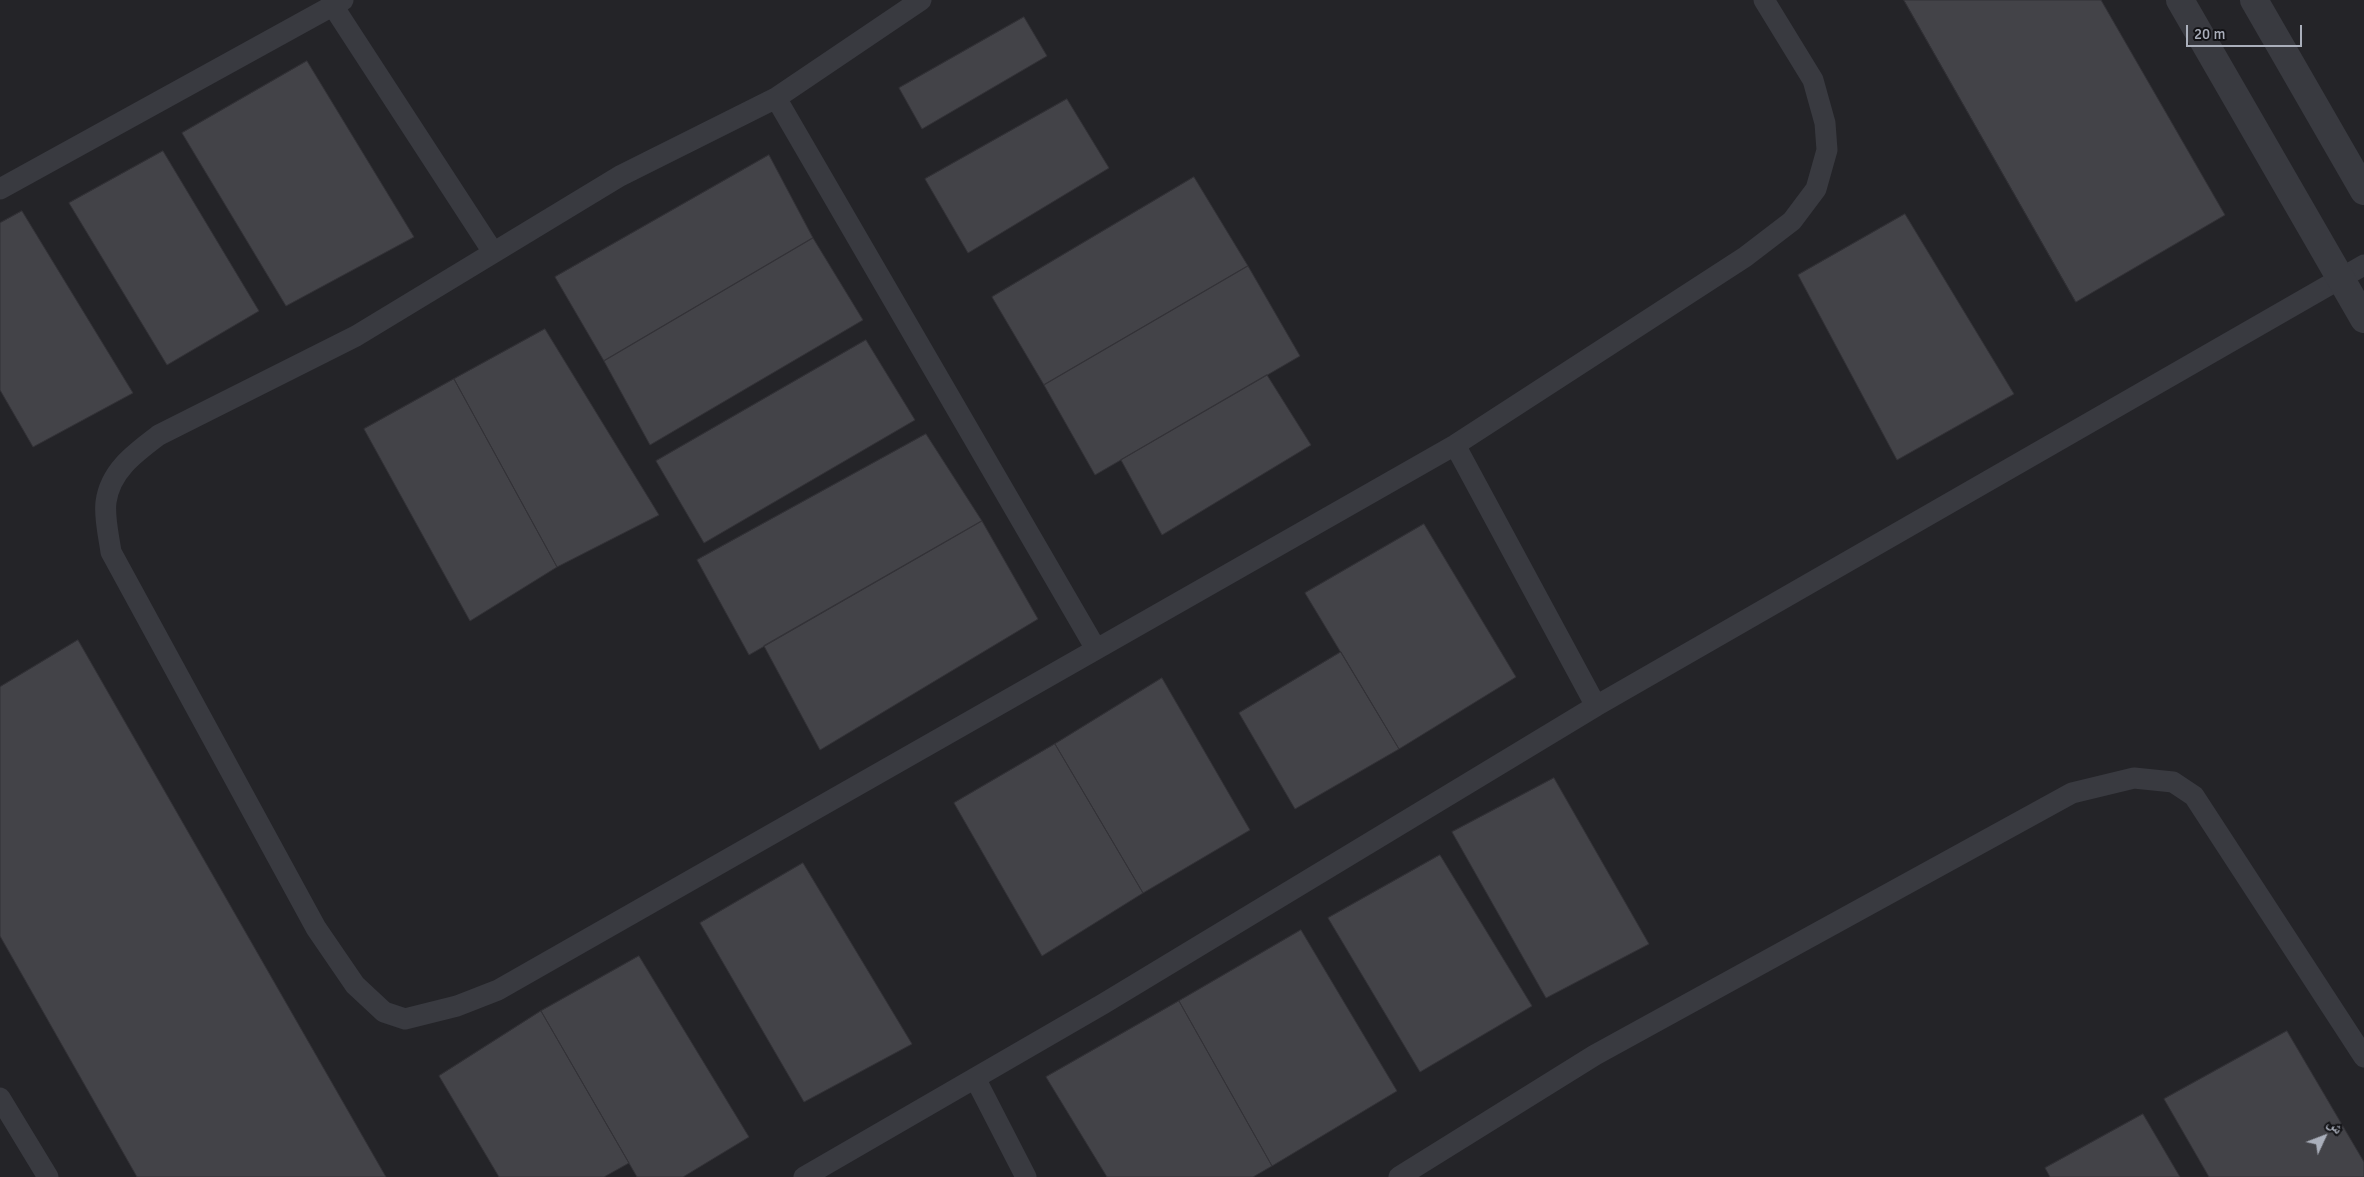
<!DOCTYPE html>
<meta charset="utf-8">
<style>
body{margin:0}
#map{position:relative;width:2364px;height:1177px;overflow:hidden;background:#18181b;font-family:Signika,"Noto Naskh Arabic",sans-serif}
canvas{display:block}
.north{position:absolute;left:2299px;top:1112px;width:50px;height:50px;-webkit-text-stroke:4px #131316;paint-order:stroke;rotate:47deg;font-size:14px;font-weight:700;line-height:20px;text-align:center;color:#aaafbb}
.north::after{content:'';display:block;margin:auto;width:18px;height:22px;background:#aaafbb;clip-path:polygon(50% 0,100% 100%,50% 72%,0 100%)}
.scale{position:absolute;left:2186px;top:25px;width:116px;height:22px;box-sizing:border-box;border:2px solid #aaafbb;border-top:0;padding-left:6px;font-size:15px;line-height:18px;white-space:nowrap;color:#aaafbb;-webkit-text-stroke:4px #131316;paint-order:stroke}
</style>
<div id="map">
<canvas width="2364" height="1177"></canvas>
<div class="north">ش</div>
<div class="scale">20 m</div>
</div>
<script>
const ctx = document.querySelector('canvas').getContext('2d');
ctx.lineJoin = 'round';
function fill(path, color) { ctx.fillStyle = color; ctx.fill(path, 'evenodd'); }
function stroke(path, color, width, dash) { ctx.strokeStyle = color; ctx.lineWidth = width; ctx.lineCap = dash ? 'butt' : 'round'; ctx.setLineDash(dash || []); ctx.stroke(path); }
fill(new Path2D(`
 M0 0H2364V1177H0Z`), '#242428');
const building = new Path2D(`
 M1904 0H2101L2225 215 2076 302Z
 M1024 17 1047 56 922 129 899 88Z
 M307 61 414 237 286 306 182 133Z
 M1067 99 1109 168 968 253 925 179Z
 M163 151 259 311 167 365 69 203Z
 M769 155 813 238 604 361 555 277Z
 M1194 177 1248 266 1044 385 992 297Z
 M22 211 133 393 33 447 0 390V223Z
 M1905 214 2014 394 1897 460 1798 275Z
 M813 238 863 320 650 445 604 361Z
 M1248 266 1300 356 1095 475 1044 385Z
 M545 329 659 515 557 567 454 379Z
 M866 340 915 420 704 543 656 461Z
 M1267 375 1311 445 1162 535 1121 460Z
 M454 379 557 567 470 621 364 429Z
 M926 434 982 521 749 655 697 560Z
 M982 521 1038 619 820 750 764 646Z
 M1424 524 1516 677 1399 749 1305 593Z
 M78 640 386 1177H137L0 936V687Z
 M1341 652 1399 749 1295 809 1239 713Z
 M1162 678 1250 830 1143 893 1055 744Z
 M1055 744 1143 893 1042 956 954 803Z
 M1554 778 1649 944 1546 998 1452 832Z
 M1440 855 1532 1006 1420 1072 1328 918Z
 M803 863 912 1044 804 1102 700 923Z
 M1301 930 1397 1091 1272 1166 1179 1001Z
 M639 956 749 1137 683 1177H637L541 1011Z
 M1179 1001 1272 1166 1253 1177H1107L1046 1077Z
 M541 1011 629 1163 604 1177H499L439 1076Z
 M2287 1031 2364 1162V1177H2209L2164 1099Z
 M2143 1114 2180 1177H2050L2045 1168Z`);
fill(building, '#434348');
stroke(building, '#333237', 1);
stroke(new Path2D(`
 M921 0 776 98 620 176 356 336 159 435C135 453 110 471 106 502 104 518 109 537 111 552L316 928 355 985 384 1012 405 1019 457 1006 498 990 1455 445 1745 257 1792 221 1816 189 1827 150 1825 123 1813 80 1764 0
 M333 6 493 252
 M776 98 1096 649
 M0 189 343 0
 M1455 445 1596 706
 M975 1078 1026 1177
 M0 1098 48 1177
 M804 1177 1103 1004 1596 706 2364 265
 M1399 1177 1595 1055 2072 793 2134 778 2173 782 2194 796 2364 1057`), '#393a40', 21);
stroke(new Path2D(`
 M2180 0 2364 319
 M2254 0 2364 191`), '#393a40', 28);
</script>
